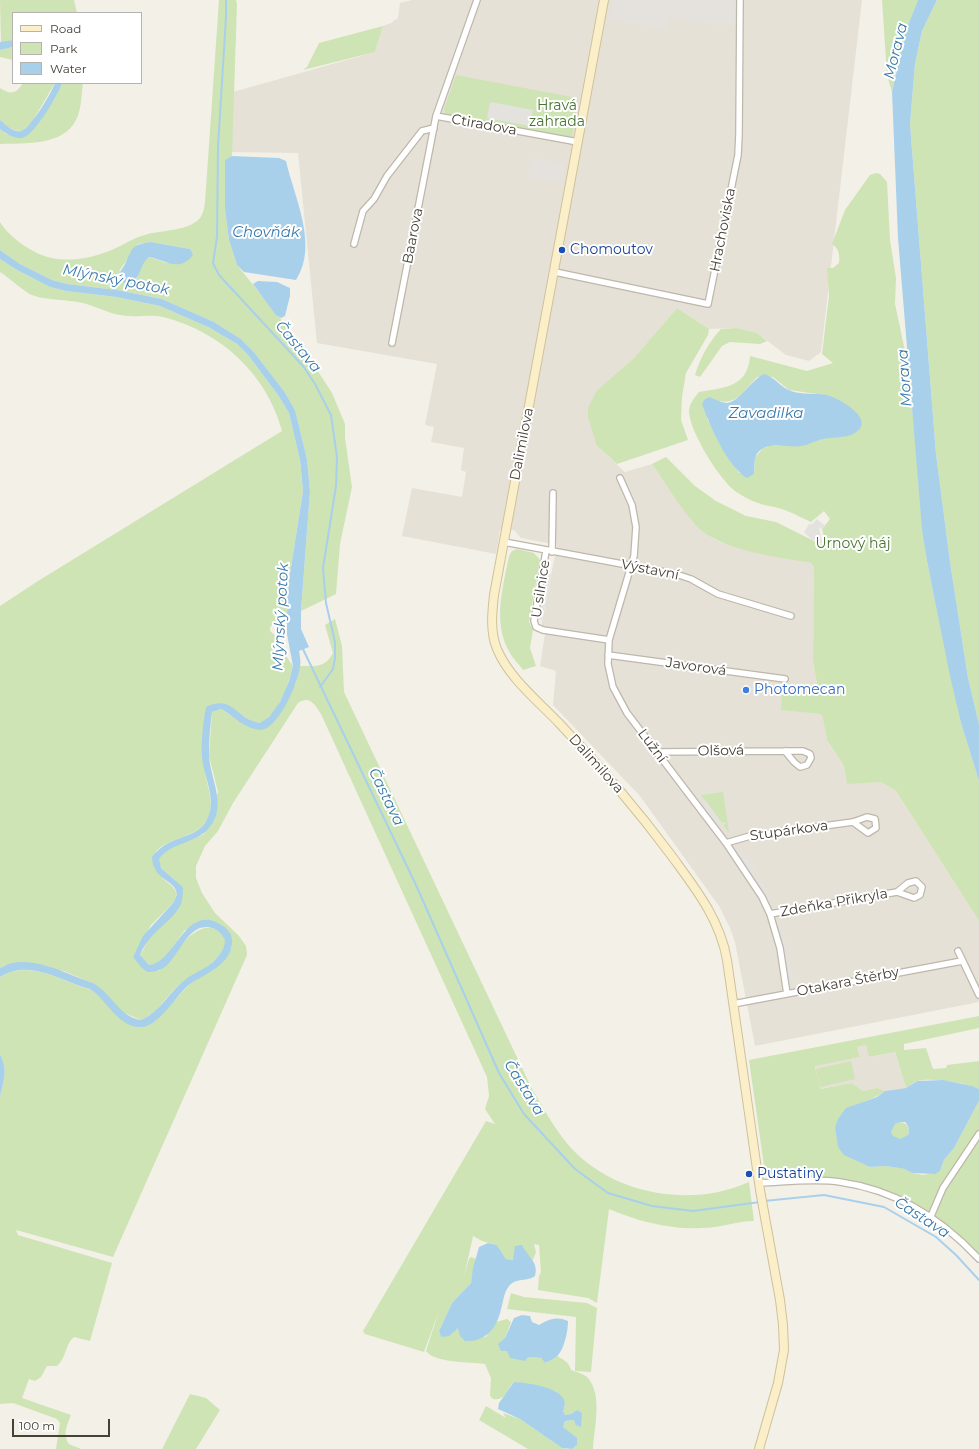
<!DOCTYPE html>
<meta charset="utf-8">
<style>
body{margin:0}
#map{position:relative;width:979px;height:1449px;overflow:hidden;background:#f3f0e8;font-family:Montserrat,sans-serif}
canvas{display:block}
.legend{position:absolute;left:12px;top:12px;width:130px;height:72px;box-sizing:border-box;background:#fff;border:1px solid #b5b3af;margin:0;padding:5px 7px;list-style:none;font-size:12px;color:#464037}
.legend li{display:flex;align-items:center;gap:8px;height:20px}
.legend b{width:20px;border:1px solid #b5b3af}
.scale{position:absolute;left:12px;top:1419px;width:98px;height:18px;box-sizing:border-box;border:2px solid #464037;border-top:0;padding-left:5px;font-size:12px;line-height:14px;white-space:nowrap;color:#464037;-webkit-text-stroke:3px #fff;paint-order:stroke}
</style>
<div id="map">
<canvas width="979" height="1449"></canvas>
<ul class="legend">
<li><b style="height:5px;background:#fbefca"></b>Road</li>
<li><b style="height:11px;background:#cee4b4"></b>Park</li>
<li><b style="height:11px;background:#a9d0eb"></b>Water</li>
</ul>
<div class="scale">100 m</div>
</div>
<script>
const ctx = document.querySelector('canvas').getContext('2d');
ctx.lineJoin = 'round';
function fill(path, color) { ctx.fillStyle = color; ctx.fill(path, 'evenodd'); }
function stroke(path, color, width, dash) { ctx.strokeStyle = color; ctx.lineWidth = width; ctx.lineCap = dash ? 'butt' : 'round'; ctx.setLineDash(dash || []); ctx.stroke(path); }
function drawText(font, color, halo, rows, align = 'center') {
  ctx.font = font + ' Montserrat,sans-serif'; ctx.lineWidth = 4; ctx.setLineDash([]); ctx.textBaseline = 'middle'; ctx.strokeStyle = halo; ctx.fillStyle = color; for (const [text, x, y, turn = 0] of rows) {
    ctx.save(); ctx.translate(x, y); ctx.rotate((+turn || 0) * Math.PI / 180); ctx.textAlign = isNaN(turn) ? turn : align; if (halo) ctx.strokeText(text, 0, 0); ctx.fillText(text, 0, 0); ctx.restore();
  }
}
fill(new Path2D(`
 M412 0H862L821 352 809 361 786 355 757 333 737 328 709 329 677 308 634 358 597 390V446L625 472 652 464 693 522 712 538 722 543 811 563 814 567 813 661 827 740 844 766 847 783 881 782 896 791 979 921V1002L755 1046 735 942 730 928 719 906 640 796 553 705 556 671 540 666 545 634 541 627 557 545 521 538 514 530H500L496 554 402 536 412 488 462 497 466 472 461 470 464 448 431 442 434 427 425 425 437 364 317 343 298 153 224 152 233 92 375 52 383 26 391 23 398 18 400 3Z
 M866 1045 870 1057 895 1052 906 1088 885 1091 877 1088 863 1091 852 1083 819 1089 815 1065 860 1057 857 1047Z`), '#e6e1d6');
fill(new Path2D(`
 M612 0H735V26L717 25 669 18 668 29 608 20Z
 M531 157 565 164 562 183 528 177Z`), '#e5e1dd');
fill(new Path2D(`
 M0 0H74L77 13H13V40L1 43Z
 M219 0H236L237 4 232 156 225 160V208L229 240 237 265 297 339 332 393 345 424V438L352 487 340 544 336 594 301 611 310 491 307 459 295 410 284 391 253 351 241 339 214 322 162 299 117 290 67 284 52 280 20 264 0 250V222C9 237 34 255 52 258 69 262 92 258 109 251 122 246 134 237 148 234 163 230 189 231 200 218 206 210 205 197 206 188ZM151 242 190 249 167 263 149 257 142 262 137 279 119 271 138 244Z
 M882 0H918L906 30 892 92 887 75Z
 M937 0H979V724L968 678 950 562 936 454 910 124 915 64 922 31Z
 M383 26 375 52 303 70 307 67 319 43Z
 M13 47V60L0 57V50Z
 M456 75 577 98 578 100 572 137 449 116 445 113 444 109Z
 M23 83H55L32 122 22 131C13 131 6 126 0 120V88C11 95 16 94 23 83Z
 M62 83H83C81 95 82 109 76 120 63 146 25 143 0 144V129L6 134 24 138 54 100Z
 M876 173 880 174 887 182 890 240 896 278 895 304 905 351 907 396 903 400 912 407 927 561 961 723 979 781V921L896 791 881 782 847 784 844 766 827 740 822 714 781 710 782 691 819 695 813 661 814 567 811 563C779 557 725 551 701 530 685 516 665 482 652 464L666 457 695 486 716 501 746 516 776 522 820 544 826 545 822 529 830 519 824 511 811 522C800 517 790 511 778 508 761 504 753 503 738 493 721 483 689 431 689 411 689 404 695 397 699 392 724 388 748 387 750 356L807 371 833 363 822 354 829 296 827 268H833L839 263C840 256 839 248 832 244L845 210 870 175ZM757 377H773L789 390 824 395 851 435 822 439 800 446H769L762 449 755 458 754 474 739 473 707 419 720 401C737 405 746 388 757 377Z
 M0 259 17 270 50 287 66 291 116 297 160 306 210 328 237 344 248 355 278 395 289 413 300 460 303 491 289 580 287 614 270 627V631L280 640 284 653 293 666C289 682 278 717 260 723L253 722 232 708 206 707C206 728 203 749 205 769 206 789 221 812 199 829 185 839 168 839 156 851L162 878 172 886 177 893 174 902 151 925 133 957 159 971C171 957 200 911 222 934 225 937 226 941 225 945 217 967 192 973 177 987 164 999 157 1013 141 1020L122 1012 90 982 64 971 5 965 0 968V606L38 581 282 431C266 373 221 332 163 317 151 314 141 317 129 316 113 316 98 307 83 303 66 299 48 301 32 295 26 293 8 277 0 272Z
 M677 308 709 329 708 335 686 373 682 397 681 420 688 440 617 464 597 446 588 417V408L597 390 634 358Z
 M737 328 757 333 767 341 760 344 730 342 722 346 700 377 695 375C700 358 709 342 721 329Z
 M517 549 534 553 540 560 529 622 533 630 530 648 536 666 523 670C519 664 513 659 510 653 492 623 503 587 509 556L512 551Z
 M335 619 342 646 344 692 532 1089C546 1112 558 1136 577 1154 621 1196 694 1207 749 1182L754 1221C737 1221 720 1228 702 1228 671 1230 637 1221 609 1209L597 1303 588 1298 538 1290 539 1276 541 1272 539 1245 534 1244 536 1252 533 1260 526 1253 513 1260 506 1259 497 1245 482 1241 473 1236 464 1277 469 1259 471 1257 476 1259 471 1283 452 1303 439 1331 441 1337 458 1328 486 1337 496 1322 507 1319 511 1322 505 1338 507 1351 528 1357 541 1358 545 1363 557 1356C564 1360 569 1362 571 1370 576 1372 584 1374 588 1378 603 1396 594 1428 593 1449H572L577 1445 563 1427 565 1421 574 1420 577 1410 571 1414 565 1415 562 1412 565 1406 557 1392 547 1388 514 1382C506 1390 506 1401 493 1399L490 1396 491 1378 485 1364C471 1362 434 1363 426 1351L439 1311 424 1352 365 1334 363 1331 486 1121 495 1124 485 1109 489 1096 487 1077 321 714C315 705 310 695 298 703L233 803 218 831 205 846 196 866V878L202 893 215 913 239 936 246 946 247 955 113 1257 16 1230 18 1235 112 1263 90 1341 74 1337C65 1344 67 1357 57 1366H47L41 1377 35 1381 29 1379 22 1398 71 1415C67 1425 62 1435 69 1444L81 1449H56L60 1423 57 1419 13 1403 0 1404V1097C4 1080 8 1070 0 1054V977C25 961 55 976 79 986 84 988 89 988 94 992 109 1003 115 1017 133 1026L155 1021 190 984 220 964 232 947 221 925 185 930C174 943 167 964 149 965L140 956 148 940 168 919 183 887 161 868 158 859C169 844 189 843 204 834L218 792 209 756 212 712 221 709 237 720 261 730 296 683 300 666C316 666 325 668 333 653L325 625Z
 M723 792 729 832 724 826 726 822 722 823 701 795Z
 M979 1016V1028L904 1044V1050L926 1048 933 1069 946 1068 947 1065 979 1061V1089C965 1083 933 1077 917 1081 914 1082 909 1086 906 1088L895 1052 869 1057 866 1045 857 1047 860 1057 815 1066 820 1089 852 1083 863 1091 877 1088 885 1091C865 1106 846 1100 835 1127L870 1167 886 1166 906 1169 912 1173 924 1175 940 1171 944 1160 954 1148 979 1101V1257L935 1217 917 1205 889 1191 765 1173 749 1060Z
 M851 1061 855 1079 820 1087 816 1069Z
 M891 1131a9 9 0 1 1 18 0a9 9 0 1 1-18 0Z
 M511 1293 524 1297 587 1303 597 1308 591 1372 575 1371 576 1317 507 1309Z
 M190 1394 206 1398 220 1410 196 1449H162Z
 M486 1406 506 1418 503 1413 520 1419 562 1448 567 1449H528L479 1420Z`), '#cee4b4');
fill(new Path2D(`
 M490 102 533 110 530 126 487 118Z
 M817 519 825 526 822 529 819 527 822 543 817 544 816 539 812 540 804 532 809 524H812Z
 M543 572 551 574 542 620 534 618Z
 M706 801 722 823 714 828 698 806Z
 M741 850 756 870 748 875 734 855Z
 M761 880 771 898 764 902 754 884Z
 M782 927 788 951 780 952 774 930Z
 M790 962 793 981 786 983 782 963Z`), '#e4e2df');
fill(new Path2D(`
 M918 0H937L922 31 915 64 910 124 936 454 950 562 968 678 979 724V781L961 723 950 676 927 561 922 529 898 238 892 92 906 30Z
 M13 40V47L0 50V42Z
 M55 83H62C59 94 34 135 23 138 15 139 6 134 0 129V120C5 124 14 133 21 131 31 128 52 92 55 83Z
 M232 156 279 158 286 161C294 197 319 245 296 280L244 272 237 265 229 240 225 208V160Z
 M151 242 190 249 193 255C179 273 166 260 149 257 137 266 143 284 124 283L119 278C119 271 122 270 125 264 133 247 131 245 151 242Z
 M0 250 20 264 52 280 67 284 117 290 162 299 214 322 241 339 253 351 284 391 295 410 307 459 310 491 301 611V629L309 647 299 651C300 657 301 662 300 667 298 683 278 730 260 730 245 729 233 716 221 709L212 712C210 726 209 741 209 755 210 779 228 806 209 828 196 844 171 842 159 859L161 868 183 887C183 893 183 900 180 906 170 924 150 931 140 955L149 965C176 963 185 900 223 926 229 930 233 936 232 944 230 965 205 974 190 984 176 995 159 1027 141 1027 120 1028 108 1003 94 992 90 988 85 988 80 986 55 977 26 960 0 977V968C25 953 58 970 82 979 87 981 92 982 96 985 113 996 120 1017 141 1020 160 1012 169 992 186 979 195 972 208 968 216 959 221 953 225 947 225 940 222 934 218 930 212 928 188 921 179 957 165 967 159 971 154 972 147 972L141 967 133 957 143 936 174 902 177 894C175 879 153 881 152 857 168 835 193 840 205 823 219 802 204 779 202 757 201 741 203 723 206 707 234 694 235 719 260 723L269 717 280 702 289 681 293 666 287 634V614L289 580 303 491 300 460 289 413 278 395 248 355 237 344 210 328 160 306 116 297 66 291 50 287 17 270 0 259Z
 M258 281 277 282 290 288V296L285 316 281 318 276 315 253 284Z
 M764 374C776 378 780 387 791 391 802 395 817 393 827 395 841 399 881 422 851 435 843 438 832 437 824 439 816 440 809 445 801 446 789 448 772 442 762 449 753 454 755 465 754 474L747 478C727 466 710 426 702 404L704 400 709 397C715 399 722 403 727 403 739 402 751 380 764 374Z
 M0 1054C8 1070 4 1080 0 1097Z
 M943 1080 972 1086 979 1089V1101L954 1148 944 1160 940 1171 935 1174 912 1173 905 1169 886 1166 870 1167 844 1155 838 1147 835 1127 838 1119 846 1108 877 1097 885 1091 906 1088 917 1081ZM900 1122H905C909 1127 910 1130 908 1135L900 1139 893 1136 891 1132 895 1124Z
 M488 1243 497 1245 506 1259 513 1260 515 1246 522 1245C528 1257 539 1262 535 1276 527 1282 517 1277 509 1286 503 1294 504 1300 501 1309 497 1328 486 1342 465 1341L460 1336 458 1328 449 1336 441 1337 439 1331 452 1303 471 1283 473 1268 479 1247Z
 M522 1315 530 1316 532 1322 539 1325C549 1319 557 1316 568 1321 568 1331 564 1351 556 1357 553 1359 549 1361 545 1363L541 1358 528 1357 525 1361 510 1358 507 1351H501L498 1344 505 1338 514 1318Z
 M514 1382C528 1383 575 1388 563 1411L565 1415 571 1414 577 1410 582 1413 581 1427 576 1425 574 1420 565 1421 563 1427 577 1438V1445L572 1449 562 1448 520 1419 498 1409 499 1403Z`), '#a9d0eb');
stroke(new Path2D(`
 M226 0V17L218 147 217 237 213 263 219 275 303 366 315 384 331 415 337 457 336 486 323 568 326 603 335 642V658L333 669 320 687
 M302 647 416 885 499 1073 524 1114 575 1169 608 1193 652 1206 693 1211 760 1202
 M764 1201 824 1195 884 1207 936 1237 956 1255 979 1280`), '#a9d0eb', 2);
const street = new Path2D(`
 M436 116 578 142
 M354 244 363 211 374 199 387 176 422 131 434 128
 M555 272 708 304 738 155 739 134 740 0
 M392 343 436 116 477 0
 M620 478 632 505 636 527 634 556 609 640 608 664 613 687 627 713 726 843 762 897 770 914 780 948 787 994
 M504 542 676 574 691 579 718 594 791 616
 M546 551 534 621 536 627 543 630 609 640
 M552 552 553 493
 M608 655 785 679
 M657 752 785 751H803L810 754 811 758 807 765 800 767 794 762 785 751
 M726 843 750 836 853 822 867 817 875 819 876 828 868 833 853 822
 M770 914 897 892 908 883 916 881 922 887 920 895 914 898 897 892
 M958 951 979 995
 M733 1004 962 961
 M760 1183C786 1182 814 1178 840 1182 896 1190 941 1218 979 1259
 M931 1216 943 1188 979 1134`);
const secondary = new Path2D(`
 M604 0 494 595C492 613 490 632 497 649 509 678 538 701 559 723 599 765 636 808 671 855 695 888 720 919 727 960L760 1190 780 1300 783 1325 784 1350 778 1383 759 1449`);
stroke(street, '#beb7ab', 8);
stroke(secondary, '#cfc29a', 10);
stroke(street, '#fff', 5.5);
stroke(secondary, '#fbefca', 8);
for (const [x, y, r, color] of [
 [562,250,4,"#1a4fb4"],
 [746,690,4,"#3f7fe0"],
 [749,1174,4,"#1a4fb4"]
]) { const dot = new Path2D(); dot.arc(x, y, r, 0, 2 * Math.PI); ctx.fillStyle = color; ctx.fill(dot); stroke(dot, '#fff', 1.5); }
drawText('14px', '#48732e', '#fff', [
 ["Hravá",557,106],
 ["zahrada",557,122],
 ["Urnový háj",853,544]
]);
drawText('14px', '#464037', '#fff', [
 ["Ctiradova",484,125,10],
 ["Hrachoviska",723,230,-79],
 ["Baarova",413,236,-79],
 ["Dalimilova",522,444,-79],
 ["Výstavní",650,570,11],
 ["U silnice",541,589,-81],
 ["Javorová",696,667,8],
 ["Lužní",652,746,53],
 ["Olšová",721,751,-1],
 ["Dalimilova",596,764,48],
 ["Stupárkova",789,831,-8],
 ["Zdeňka Přikryla",834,903,-10],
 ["Otakara Štěrby",848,982,-11]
]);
drawText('14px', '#164399', '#fff', [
 ["Chomoutov",570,250],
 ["Pustatiny",757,1174]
], 'left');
drawText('14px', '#366cbe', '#fff', [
 ["Photomecan",754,690]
], 'left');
drawText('italic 15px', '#3879aa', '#fff', [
 ["Morava",896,51,-76],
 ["Chovňák",266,233],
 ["Mlýnský potok",116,280,11],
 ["Častava",298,347,50],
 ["Morava",905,378,-94],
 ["Zavadilka",766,414],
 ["Mlýnský potok",281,617,-87],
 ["Častava",386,797,64],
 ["Častava",524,1088,58],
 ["Častava",922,1218,33]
]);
</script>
